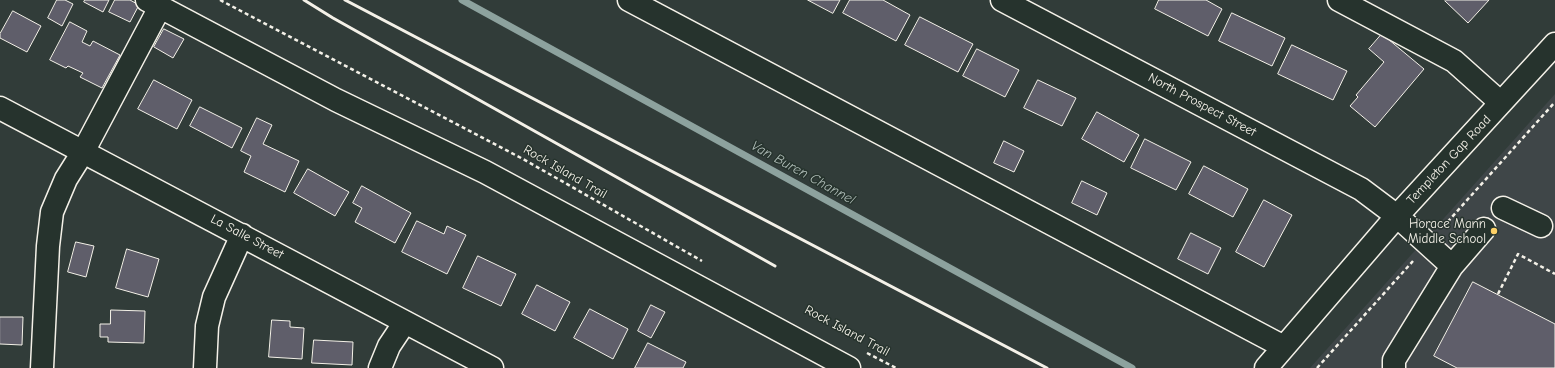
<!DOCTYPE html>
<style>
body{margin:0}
canvas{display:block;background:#313c39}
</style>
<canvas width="1555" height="368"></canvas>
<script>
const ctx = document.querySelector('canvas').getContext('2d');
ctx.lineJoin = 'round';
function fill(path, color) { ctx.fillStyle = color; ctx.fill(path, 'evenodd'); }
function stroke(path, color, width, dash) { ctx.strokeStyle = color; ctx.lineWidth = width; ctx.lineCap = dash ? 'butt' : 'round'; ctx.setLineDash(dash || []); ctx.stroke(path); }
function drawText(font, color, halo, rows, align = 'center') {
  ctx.font = font + ' "Comic Neue",sans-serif'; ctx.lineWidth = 3; ctx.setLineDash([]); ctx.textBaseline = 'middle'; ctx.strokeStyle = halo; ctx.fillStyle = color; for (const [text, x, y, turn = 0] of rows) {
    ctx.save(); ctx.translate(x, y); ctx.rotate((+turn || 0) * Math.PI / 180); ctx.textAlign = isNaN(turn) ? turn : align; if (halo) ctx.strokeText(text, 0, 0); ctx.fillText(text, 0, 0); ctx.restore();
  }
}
fill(new Path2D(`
 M1555 94V368H1310Z`), '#3f4648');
stroke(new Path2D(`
 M462 0 1132 368`), '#8da29e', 7);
const building = new Path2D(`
 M57 0H65L73 4 62 26 48 18Z
 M85 0H109L103 12 84 2Z
 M115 0H130L139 5 130 22 109 12Z
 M808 0H840L833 13Z
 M850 0H883L910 15 896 41 843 13Z
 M1159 0H1206L1222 9 1208 36 1155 9Z
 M1446 0H1489L1468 23 1445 1Z
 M13 11 41 26 27 52 0 38V34Z
 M1232 13 1285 38 1272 66 1219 41Z
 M920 17 973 44 958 72 905 45Z
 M70 22 87 31 82 42 90 46 93 41 120 55 102 88 80 77 83 73 68 66 66 68 50 60Z
 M164 29 184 39 173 58 154 47Z
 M1382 34 1424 69 1375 127 1350 106 1358 97 1356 95 1384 62 1369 49Z
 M1292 45 1347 71 1333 100 1278 74Z
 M977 49 1019 70 1005 97 963 76Z
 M154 80 192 100 177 129 138 109Z
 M1038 80 1076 98 1062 126 1024 108Z
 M200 107 242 128 232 148 190 126Z
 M1097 112 1139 135 1124 162 1082 139Z
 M257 118 272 125 263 144 299 161 285 192 244 172 251 156 241 151Z
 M1145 139 1191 162 1176 190 1131 168Z
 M1004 141 1024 151 1014 172 994 163Z
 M1204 166 1248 189 1233 217 1189 194Z
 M308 169 349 192 335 216 294 193Z
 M1082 181 1107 193 1097 215 1072 203Z
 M362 186 411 213 395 243 355 222 362 208 353 203Z
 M1264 200 1292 215 1264 267 1236 252Z
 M417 221 444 234 447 226 466 235 447 274 402 252Z
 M1191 233 1221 248 1208 274 1178 259Z
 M76 242 94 246 86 277 68 272Z
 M127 249 159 259 148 297 116 288Z
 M478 256 516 274 501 306 463 288Z
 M1473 282 1555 324V368H1457L1434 356Z
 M537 285 570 302 555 331 522 314Z
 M651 305 665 312 651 338 638 331Z
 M590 309 628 329 613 359 574 338Z
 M111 310 145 311 144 343 108 342V337H100V324H110Z
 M0 317H23L22 345 0 344Z
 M272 320 290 321V327L304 328 302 359 269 357Z
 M314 340 353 342 352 365 312 363Z
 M648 343 686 362 683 368H635Z`);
fill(building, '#5f5e6a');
stroke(building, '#f4f1e8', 1);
const minor = new Path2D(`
 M147 0 336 100 485 172 849 368
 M629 0 1284 347
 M1002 0 1361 189 1397 216 1452 266
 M1339 0 1454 61 1501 103
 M0 108 492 368
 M1503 208 1541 226
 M42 368 48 246 52 212 66 179 83 152 160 7
 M205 368 207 326 214 297 242 235
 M380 368 389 346 405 322
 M1266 368 1397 216 1555 44
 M1394 368V360L1452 266 1484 229`);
stroke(minor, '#f4f1e8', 25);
stroke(new Path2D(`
 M220 0 523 159 702 261
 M1443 227 1555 102
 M1498 294 1518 254 1555 274
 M867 353 896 368
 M1317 368 1413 261`), '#f4f1e8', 2.5, [4, 3]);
stroke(minor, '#26332d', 22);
stroke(new Path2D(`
 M304 0 333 18 775 266
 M345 0 1047 368`), '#f4f1e8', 3);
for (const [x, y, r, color] of [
 [1494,231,4,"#ffd166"]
]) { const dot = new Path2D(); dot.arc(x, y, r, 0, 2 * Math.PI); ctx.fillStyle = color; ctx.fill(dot); stroke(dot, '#26332d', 1.5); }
drawText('13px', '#f4f1e8', '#26332d', [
 ["North Prospect Street",1202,105,28],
 ["Templeton Gap Road",1449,160,-47],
 ["Rock Island Trail",565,172,30],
 ["La Salle Street",247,237,28],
 ["Rock Island Trail",847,331,28]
]);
drawText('13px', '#f4f1e8', '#26332d', [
 ["Horace Mann",1486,224],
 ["Middle School",1486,239]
], 'right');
drawText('italic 14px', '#afbcb7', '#26332d', [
 ["Van Buren Channel",803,173,29]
]);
</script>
